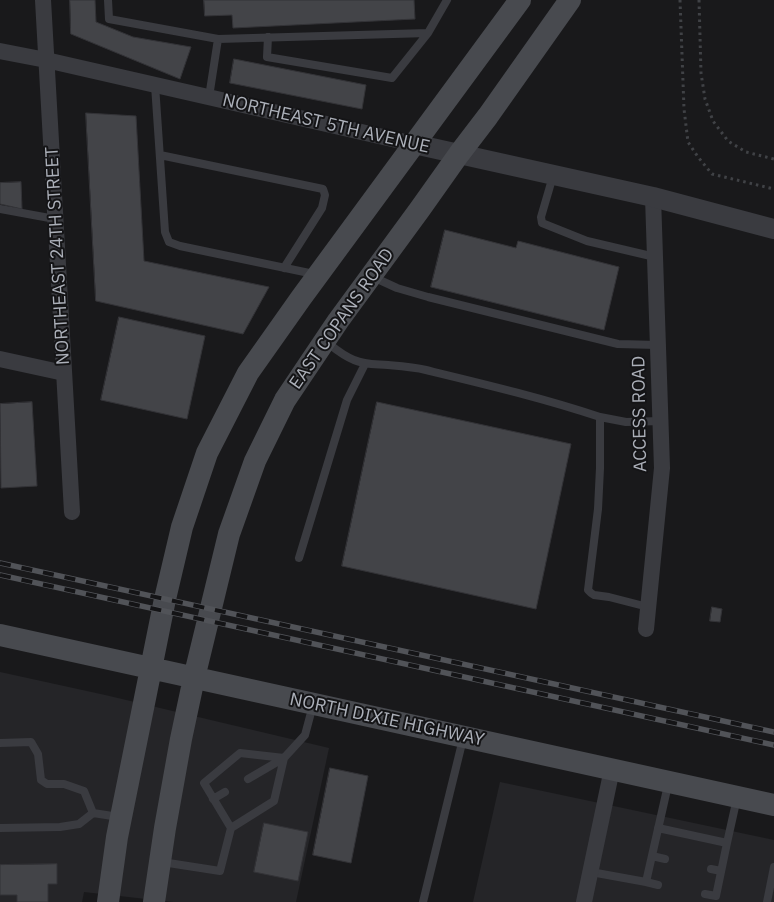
<!DOCTYPE html>
<style>
body{margin:0}
canvas{display:block;background:#19191b}
</style>
<canvas width="774" height="902"></canvas>
<script>
const ctx = document.querySelector('canvas').getContext('2d');
ctx.lineJoin = 'round';
function fill(path, color) { ctx.fillStyle = color; ctx.fill(path, 'evenodd'); }
function stroke(path, color, width, dash) { ctx.strokeStyle = color; ctx.lineWidth = width; ctx.lineCap = dash ? 'butt' : 'round'; ctx.setLineDash(dash || []); ctx.stroke(path); }
function drawText(font, color, halo, rows, align = 'center') {
  ctx.font = font + ' "IBM Plex Sans",sans-serif'; ctx.lineWidth = 4; ctx.setLineDash([]); ctx.textBaseline = 'middle'; ctx.strokeStyle = halo; ctx.fillStyle = color; for (const [text, x, y, turn = 0] of rows) {
    ctx.save(); ctx.translate(x, y); ctx.rotate((+turn || 0) * Math.PI / 180); ctx.textAlign = isNaN(turn) ? turn : align; if (halo) ctx.strokeText(text, 0, 0); ctx.fillText(text, 0, 0); ctx.restore();
  }
}
fill(new Path2D(`
 M0 672 105 695 329 748 296 902H173L84 892 82 902H0Z
 M500 782 774 840V902H473Z`), '#252528');
const building = new Path2D(`
 M70 0H95L96 22 133 37 191 47 180 79 71 34Z
 M204 0H414L415 19 233 28 232 15 205 16Z
 M234 59 366 85 362 109 230 83Z
 M86 113 136 116 144 261 269 287 243 334 96 301Z
 M21 182 22 209 0 204V183Z
 M445 230 516 248 518 241 619 267 604 330 431 287Z
 M119 317 205 336 187 419 101 400Z
 M32 402 37 486 1 488 0 404Z
 M377 402 571 444 536 609 342 566Z
 M712 607 722 609 720 622 710 621Z
 M330 768 368 776 351 863 313 855Z
 M264 823 308 832 298 881 254 872Z
 M57 864V884H48V902H17V895H0V865Z`);
fill(building, '#434448');
stroke(building, '#333337', 1);
stroke(new Path2D(`
 M680 0 684 109 688 142 698 157 712 174 774 189
 M699 0 701 73 705 99 713 121 728 141 746 152 774 159`), '#404246', 3, [2.5, 4]);
stroke(new Path2D(`
 M108 0 109 19 218 39 428 33 447 0
 M268 37 267 57 392 78 428 33
 M155 85 165 232 169 242 180 246 314 274
 M209 97 218 39
 M160 155 323 189 325 195 322 208 284 268
 M553 176 541 217 542 223 587 241 655 257
 M0 209 55 219
 M373 277 397 288 428 297 618 344 658 345
 M325 341C334 348 343 356 354 360 365 365 376 364 388 365 400 366 414 367 426 370 484 384 543 398 600 417
 M299 558 347 400 365 364
 M648 607 609 597 594 595 591 593 588 590 598 509 600 468V417L626 422 661 421
 M0 743 31 742 38 754 41 780 47 784H64L84 791 93 813
 M248 779 284 758
 M213 799 225 792
 M93 813 119 817
 M0 828 60 827 79 824 93 813
 M231 828 274 801 284 758
 M658 828 727 843 716 896 705 894
 M727 843 737 798
 M652 856 665 859
 M162 862 220 871 231 828 204 783 240 753 284 758 305 735 313 705
 M711 869 721 871
 M591 872 646 882 668 785
 M646 882 658 885
 M423 902 463 739
 M767 902 774 867`), '#3a3b40', 8);
stroke(new Path2D(`
 M43 0 72 512
 M0 51 46 60 414 144
 M0 359 64 373
 M646 629 662 468 653 197
 M584 902 612 769`), '#3a3b40', 16);
stroke(new Path2D(`
 M414 144 653 197 774 229`), '#3a3b40', 20);
stroke(new Path2D(`
 M0 635 774 805
 M108 902 117 837 165 599 182 527 207 453 248 373 301 298 520 0
 M154 902 165 828 181 739 194 678 229 534 255 461 285 400 338 321 420 209 459 154 488 116 570 0`), '#484a4f', 22);
const rail = new Path2D(`
 M0 563 774 732
 M0 575 774 745`);
stroke(rail, '#515358', 5.5);
stroke(rail, '#141416', 4, [11]);
drawText('18px', '#acb0b9', '#141416', [
 ["NORTHEAST 5TH AVENUE",326,124,13],
 ["NORTHEAST 24TH STREET",58,256,-93],
 ["EAST COPANS ROAD",342,319,-55],
 ["ACCESS ROAD",640,414,-91],
 ["NORTH DIXIE HIGHWAY",387,720,12]
]);
</script>
